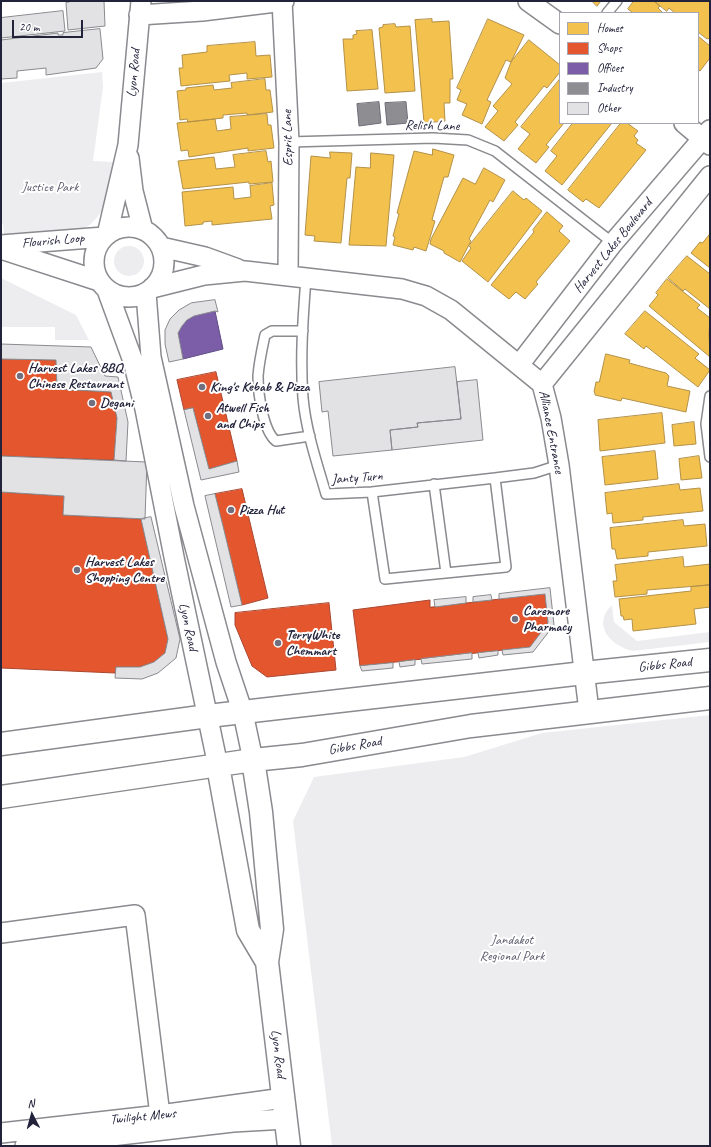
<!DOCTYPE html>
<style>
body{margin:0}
#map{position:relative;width:711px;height:1147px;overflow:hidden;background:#fff;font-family:Caveat,sans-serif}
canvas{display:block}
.frame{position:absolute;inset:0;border:2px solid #22223b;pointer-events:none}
.legend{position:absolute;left:559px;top:12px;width:140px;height:112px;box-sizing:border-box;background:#fff;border:1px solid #a7a7b1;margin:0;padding:5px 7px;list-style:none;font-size:12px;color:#22223b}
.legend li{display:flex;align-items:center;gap:8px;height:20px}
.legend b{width:20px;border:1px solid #a7a7b1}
.north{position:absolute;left:12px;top:1095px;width:40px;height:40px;-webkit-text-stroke:3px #fff;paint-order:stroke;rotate:354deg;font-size:11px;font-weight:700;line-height:16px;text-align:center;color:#22223b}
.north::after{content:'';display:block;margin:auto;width:14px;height:18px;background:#22223b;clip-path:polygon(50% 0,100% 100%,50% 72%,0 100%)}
.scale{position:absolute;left:12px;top:20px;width:71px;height:18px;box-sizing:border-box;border:2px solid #22223b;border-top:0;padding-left:5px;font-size:12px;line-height:14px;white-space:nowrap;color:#22223b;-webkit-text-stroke:3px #fff;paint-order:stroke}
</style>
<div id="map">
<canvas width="711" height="1147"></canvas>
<div class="frame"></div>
<ul class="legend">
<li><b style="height:11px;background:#f2c14e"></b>Homes</li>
<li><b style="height:11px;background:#e4572e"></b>Shops</li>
<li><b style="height:11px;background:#7b5ea7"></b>Offices</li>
<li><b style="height:11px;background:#8d8d92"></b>Industry</li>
<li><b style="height:11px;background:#e2e2e4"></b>Other</li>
</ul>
<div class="north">N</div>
<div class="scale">20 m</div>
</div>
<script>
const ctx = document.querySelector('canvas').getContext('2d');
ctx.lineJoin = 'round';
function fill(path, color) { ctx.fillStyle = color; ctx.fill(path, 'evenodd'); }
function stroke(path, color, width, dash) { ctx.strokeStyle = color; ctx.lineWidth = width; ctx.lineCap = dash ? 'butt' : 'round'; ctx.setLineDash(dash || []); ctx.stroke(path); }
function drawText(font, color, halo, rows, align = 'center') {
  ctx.font = font + ' Caveat,sans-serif'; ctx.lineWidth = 4; ctx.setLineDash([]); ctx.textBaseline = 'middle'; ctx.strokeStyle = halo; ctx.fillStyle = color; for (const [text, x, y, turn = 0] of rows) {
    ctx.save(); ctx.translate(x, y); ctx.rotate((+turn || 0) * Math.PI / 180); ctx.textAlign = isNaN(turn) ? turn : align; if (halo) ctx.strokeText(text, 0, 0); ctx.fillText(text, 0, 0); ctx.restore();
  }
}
fill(new Path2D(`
 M102 72 103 87 93 161 113 162C111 177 110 197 102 210 82 246 38 236 4 234L3 224H1V83Z
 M114 261a15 15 0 1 1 30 0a15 15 0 1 1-30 0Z
 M1 278 76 315 89 340H55V327H1Z
 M612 605 614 622 637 641 710 632V642L633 651C611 646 591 625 612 605Z
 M710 715V1146H332L293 821 314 777 464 757 542 733Z`), '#ededef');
const homes = new Path2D(`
 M592 1H601L597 6Z
 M634 1H654L660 6 658 8 663 13H633L628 9Z
 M654 1H710V38L707 39 698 32V13H675L669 8 667 11Z
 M432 19V22L449 21 453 79H450V103H444L445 121 424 123 415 20Z
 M488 19 524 35 511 62 506 60 487 100 491 102 482 124 462 115 467 104 457 100 461 90 457 88Z
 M395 24 396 27 410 26 415 91 385 93 379 28 383 27V25Z
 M372 30 378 89 347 91 343 39H353V35L357 34 356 31Z
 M698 36 710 46V58L700 71 698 69Z
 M529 40 560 65V72L547 88 544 86 515 122 518 125 504 141 485 127 498 111 493 106 512 84 505 78 511 62Z
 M255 42 256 56 270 55 272 77 247 79V73L229 75 230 81 181 86 179 68H183L182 55 207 52V46Z
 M265 79 266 90H270L273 112 247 115V113L223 115V118L188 122 187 119 180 120 177 91 186 90V88L213 85 214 90 232 88 231 83Z
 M560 79V123H564L546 145 549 147 536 163 518 149 530 134 521 127Z
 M267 114 268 125H271L274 148 248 151V148L189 157 188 150 181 151 177 123 215 119 217 131 231 129 230 117Z
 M573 123H612L562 185 545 171 557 156 551 151Z
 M621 123H627L638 131 634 136 638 140 636 143 646 150 599 208 586 199 583 202 568 190Z
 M433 149 454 155 448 177H444L432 220 435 221 426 251 414 247 413 250 393 245 395 237 393 236 399 214 397 213 414 151 432 155Z
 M266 151 268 162 271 161 273 182 249 184V182L183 189 178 161 214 157 216 169 235 167 233 155Z
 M330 152 352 153 350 178H347L341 243 314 241 315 236 305 235 311 156 330 158Z
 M371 153 394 155 386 246 349 245 356 167 370 168Z
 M484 168 505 180 493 202 490 200 469 239 471 241 460 262 444 253V251L430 244 431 239 463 178 475 184Z
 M272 183 274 205 270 206 272 219 212 225V221L203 222V224L185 226 182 192 233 187 234 199 251 197 250 186Z
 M513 191 524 200 526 198 542 211 488 282 462 261 471 248 469 246Z
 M547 212 563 226 559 231 570 241 536 282 538 284 525 299 516 292 509 299 491 285 534 232 533 230Z
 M710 234V268L691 253 700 242 702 243Z
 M687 256 710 274V309L685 289 683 291 668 278Z
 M667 279 700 305 697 308 710 318 709 334 710 357 649 306 658 295 656 293Z
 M645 311 699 354 695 358 710 370 698 387 646 346 644 349 625 334Z
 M606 354 630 360 629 363 666 373 669 376 667 386 690 391 686 412 622 398 621 401 595 395V393L594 392 596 382H599Z
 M662 413 665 443 600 451 598 420Z
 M694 422 696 444 674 446 672 425Z
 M655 451 658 479 605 485 602 457Z
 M699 456 702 478 681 480 679 459Z
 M679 484 680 490 700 488 703 511 643 517V520L613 523 612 513 607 514 605 493Z
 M683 520 684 526 705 524 707 546 648 552V556L617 559 615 549H612L610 528Z
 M683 557 684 567 710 564V585L647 590V594L615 597 613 581H617L615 565Z
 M710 585V607L694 609 696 624 633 631 632 619 624 620 623 616H621L619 599 691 591V587Z`);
fill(homes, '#f2c14e');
stroke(homes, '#b49148', 1);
const shops = new Path2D(`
 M1 359 56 360 57 389 111 392 117 418 114 460 1 456Z
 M216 372 237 461 209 469 193 408 184 410 177 380Z
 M242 489 268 598 242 605 215 494Z
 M1 492 64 496 63 515 141 519 168 639 165 653 154 662 140 667H116L115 673 1 668Z
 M545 594 548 623 530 647 360 666 353 610 430 600V607Z
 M329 603 336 670 267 677 252 666 235 625V613Z`);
fill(shops, '#e4572e');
stroke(shops, '#aa4732', 1);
const offices = new Path2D(`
 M215 311 223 349 183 359 178 333 182 326 187 320 194 316Z`);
fill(offices, '#7b5ea7');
stroke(offices, '#604c87', 1);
const industry = new Path2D(`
 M379 102 381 123 359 126 357 104Z
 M406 102 408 123 387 125 385 103Z`);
fill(industry, '#8d8d92');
stroke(industry, '#6d6d78', 1);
const building = new Path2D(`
 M73 1H104L105 26 68 30 66 3Z
 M63 11 65 31 1 38V18Z
 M100 29 103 59 96 68 46 75V68L17 71V78L1 79V40L58 33V35H63V33Z
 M215 300 218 312 215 311 194 316 187 320 182 326 178 333 183 359 169 362 165 344V330L170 319 179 310 191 303Z
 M1 344 91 347 105 376 118 377 128 422 126 461 114 460 117 418 111 392 57 389 56 360 1 359Z
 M455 367 461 419 417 423 418 427 390 430 392 450 333 456 328 411 322 412 319 382Z
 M477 380 483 440 392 450 390 430 418 427 417 423 461 419 457 382Z
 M193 408 209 469 237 461 239 472 201 480 184 410Z
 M1 456 147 462 145 519 63 515 64 496 1 492Z
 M215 494 224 530 242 605 231 607 205 496Z
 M151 517 180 639 176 658 158 673 142 679 115 678 116 667H140L154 662 165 653 168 639 141 519Z
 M550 588 554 625 533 652 503 655 502 650 530 647 548 623 545 594 499 599V594Z
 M491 595 492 600 473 602V597Z
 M466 597V603L435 607 434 600Z
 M498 651V655L479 658 478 653Z
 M472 653V659L422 664 421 659Z
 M415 660V665L400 667 399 662Z
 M393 663V668L362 671 360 666Z`);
fill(building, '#e2e2e4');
stroke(building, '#8a8a8f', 1);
const lane = new Path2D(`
 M607 13 617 1
 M289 142 433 138 468 140 495 151 613 243
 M306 278C303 317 300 359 303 398 306 431 317 463 326 494L372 492 495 478 534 473 559 465
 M303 331H272L265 335C262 349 259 362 258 376 258 393 263 431 276 441L310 436
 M710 396 706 424 710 457
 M434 484 446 573
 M372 492 385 579 506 567 495 478`);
const street = new Path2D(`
 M282 1 289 142 288 276
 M528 1 560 24
 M139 15 202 11 284 1
 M684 123 710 145
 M129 158 133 191 143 230
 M94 262a35 35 0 1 1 70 0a35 35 0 1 1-70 0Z
 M107 235 128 145 141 1
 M1 245 104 237
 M161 247 205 257 238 269
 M1 249 99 281
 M152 288 204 275 245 271 402 289 426 296 451 310 542 384 551 418 559 465 589 711
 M107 290 133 361 145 409 174 557 218 766
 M146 293 151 357 184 506 226 662 243 713 253 760
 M519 365 613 243 710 130
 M542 384 710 176
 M1 933 135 915 160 1115
 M1 1133 160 1115 284 1098
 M25 1146 233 1122 286 1119`);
const secondary = new Path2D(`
 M1 744 208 716 584 673 710 660
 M253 760 261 812 272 929 267 962 289 1146
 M218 766 248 930 267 962
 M1 797 253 760 302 755 471 726 710 698`);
stroke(lane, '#8a8a8f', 12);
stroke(street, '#8a8a8f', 22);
stroke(secondary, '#8a8a8f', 25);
stroke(lane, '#fff', 9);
stroke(street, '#fff', 19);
stroke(secondary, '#fff', 22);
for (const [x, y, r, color] of [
 [20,376,4,"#6f6f80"],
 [202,387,4,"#6f6f80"],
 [92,403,4,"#6f6f80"],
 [208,416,4,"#6f6f80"],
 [231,510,4,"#6f6f80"],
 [77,570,4,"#6f6f80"],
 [515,619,4,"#6f6f80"],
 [278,643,4,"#6f6f80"]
]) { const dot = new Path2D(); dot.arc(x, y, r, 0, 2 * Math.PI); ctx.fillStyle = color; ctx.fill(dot); stroke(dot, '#fff', 1.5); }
drawText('14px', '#22223b', '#fff', [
 ["Lyon Road",134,73,-85],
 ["Relish Lane",432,126,1],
 ["Esprit Lane",288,138,-91],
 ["Flourish Loop",53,241,-5],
 ["Harvest Lakes Boulevard",613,246,-51],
 ["Alliance Entrance",551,432,79],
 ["Janty Turn",357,478,-4],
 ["Lyon Road",188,627,78],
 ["Gibbs Road",665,665,-6],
 ["Gibbs Road",355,746,-10],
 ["Lyon Road",278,1054,83],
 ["Twilight Mews",143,1117,-6]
]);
drawText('14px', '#5b5b6d', '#fff', [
 ["Justice Park",50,187],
 ["Jandakot",512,940],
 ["Regional Park",512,956]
]);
drawText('bold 14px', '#22223b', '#fff', [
 ["Harvest Lakes BBQ",28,368],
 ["Chinese Restaurant",28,384],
 ["King's Kebab & Pizza",210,387],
 ["Degani",100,403],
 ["Atwell Fish",216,408],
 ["and Chips",216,424],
 ["Pizza Hut",239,510],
 ["Harvest Lakes",85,562],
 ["Shopping Centre",85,578],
 ["Caremore",523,611],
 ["Pharmacy",523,627],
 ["TerryWhite",286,635],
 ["Chemmart",286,651]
], 'left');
</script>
